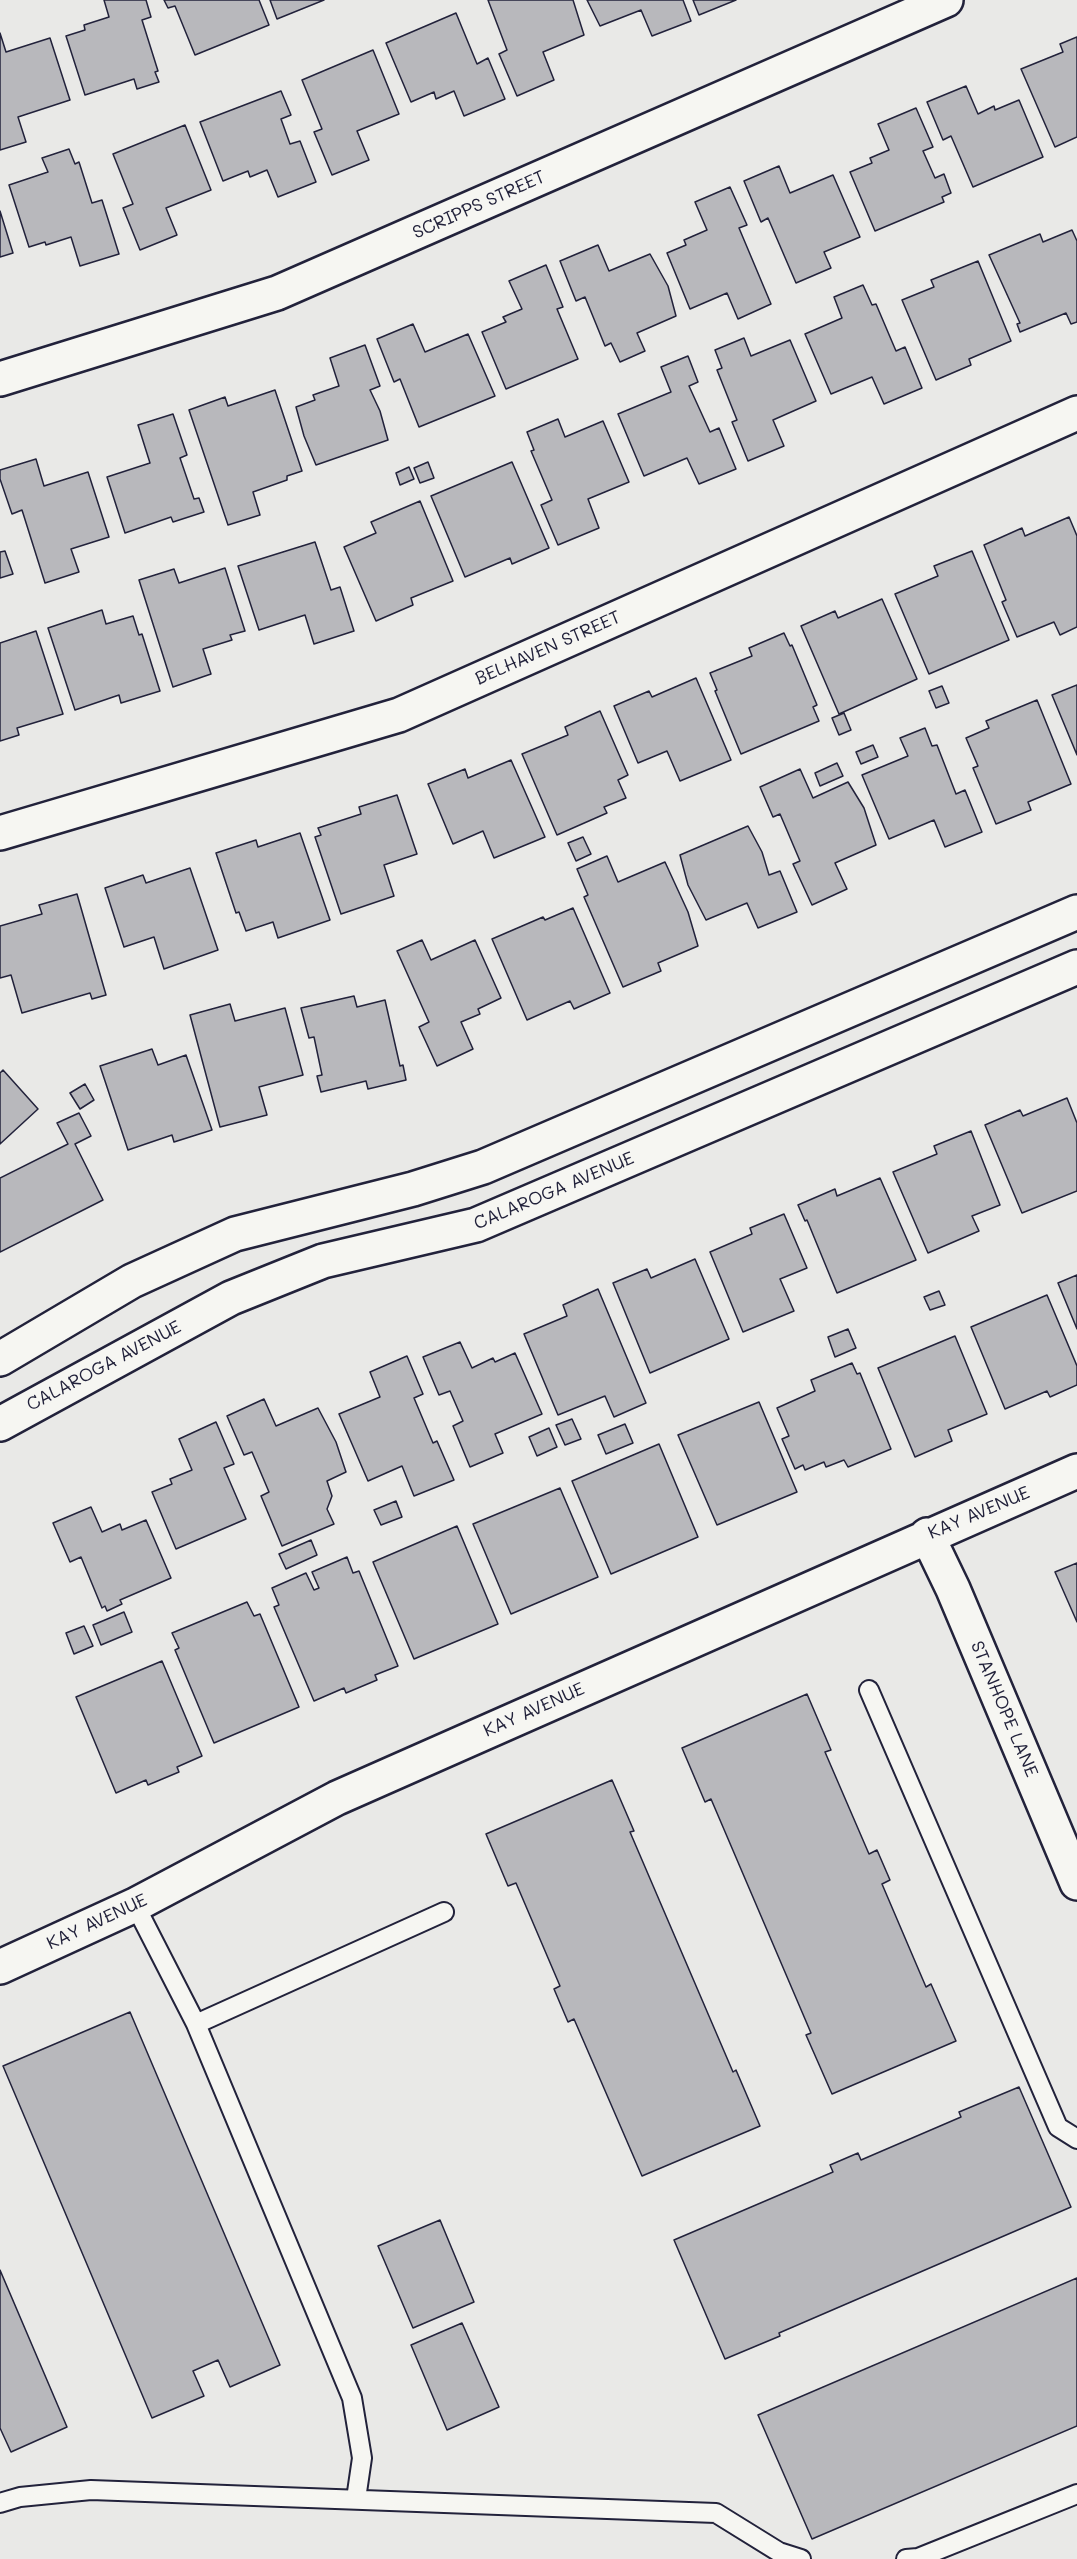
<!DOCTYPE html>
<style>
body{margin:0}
canvas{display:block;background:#e9e9e7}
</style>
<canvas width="1077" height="2559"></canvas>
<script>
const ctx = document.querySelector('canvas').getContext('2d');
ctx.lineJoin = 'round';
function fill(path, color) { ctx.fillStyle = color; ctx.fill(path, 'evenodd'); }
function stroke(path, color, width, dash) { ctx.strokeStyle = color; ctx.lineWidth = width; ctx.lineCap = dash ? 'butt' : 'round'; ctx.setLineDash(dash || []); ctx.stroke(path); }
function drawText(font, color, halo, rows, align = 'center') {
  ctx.font = font + ' Mali,sans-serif'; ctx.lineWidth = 4.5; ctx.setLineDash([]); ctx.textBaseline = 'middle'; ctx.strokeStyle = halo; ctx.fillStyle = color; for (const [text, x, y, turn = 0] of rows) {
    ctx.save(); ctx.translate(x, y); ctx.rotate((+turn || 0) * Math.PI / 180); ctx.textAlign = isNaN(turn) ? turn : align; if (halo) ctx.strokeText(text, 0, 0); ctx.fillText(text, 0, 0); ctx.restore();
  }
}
const building = new Path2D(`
 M104 0H146L151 17 142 20 158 71 155 72 159 82 137 89 134 79 85 95 66 36 85 30 84 25 109 17Z
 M164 0H259L269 25 195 55 175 6 168 8Z
 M270 0H324L277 19Z
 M488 0H573L584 35 543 52 554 80 517 96 499 54 507 50Z
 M587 0H683L691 21 652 36 641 10 600 26Z
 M693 0H736L699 15Z
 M456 13 477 64 488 58 505 99 464 116 454 91 436 99 434 92 411 102 386 43Z
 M0 33 6 52 50 38 70 100 18 117 26 142 0 150Z
 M1077 37V137L1055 147 1021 69 1063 52 1060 44Z
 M373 50 399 114 357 131 369 160 332 175 314 132 322 129 302 80Z
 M966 86 978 114 994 106 995 110 1019 100 1043 157 973 187 951 136 943 140 927 102Z
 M281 91 291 115 281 119 290 144 300 141 316 182 278 197 267 170 250 177 248 171 223 181 200 122Z
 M916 108 933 147 923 151 935 178 944 174 951 193 942 197 944 202 875 231 850 172 872 163 870 158 889 150 878 124Z
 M185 125 211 190 166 208 177 235 140 250 123 208 133 204 113 154Z
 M69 149 75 164 79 162 92 203 102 200 119 254 80 266 71 237 46 245 45 242 29 247 9 185 48 172 42 158Z
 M779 166 790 193 833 175 860 237 824 252 831 268 796 283 768 218 761 222 744 181Z
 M730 187 747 225 739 228 771 304 738 319 727 293 690 309 667 253 686 245 684 240 707 230 695 202Z
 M0 211 13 253 0 257Z
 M1072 230 1077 241V322L1071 324 1066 313 1020 332 1017 324 1020 323 989 255 1040 234 1043 242Z
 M598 245 609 271 650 254 668 286 676 316 637 333 645 351 620 362 611 343 605 346 585 297 576 301 560 261Z
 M978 261 1011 341 969 359 971 365 936 380 902 300 934 287 931 280Z
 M546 265 563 307 557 309 578 359 506 389 482 332 506 322 503 317 522 309 509 281Z
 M863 285 872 305 876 304 896 351 905 347 922 388 884 404 872 377 831 394 805 334 842 318 834 297Z
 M413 324 425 352 468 334 495 396 419 427 400 379 394 382 377 339Z
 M744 338 751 356 790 340 816 401 773 420 784 446 748 461 732 422 737 420 717 370 722 368 715 350Z
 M365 345 380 386 370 390 380 411 388 440 316 465 304 436 296 407 315 400 313 395 339 386 330 358Z
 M688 356 698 382 689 386 710 432 719 428 736 469 699 484 687 458 644 476 618 414 671 392 661 367Z
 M275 390 302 471 287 476V480L253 492 260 515 228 525 189 410 225 397 228 406Z
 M173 414 187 455 180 458 194 499 199 498 204 512 173 522 171 517 125 533 107 477 150 463 138 425Z
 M558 419 565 437 603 421 629 482 588 499 599 528 558 545 541 505 552 500 531 451 534 450 527 432Z
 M36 459 44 486 88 472 109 537 71 549 79 572 45 583 22 510 12 514 0 479V470Z
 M428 462 434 478 420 483 414 468Z
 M512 462 549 548 512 564 510 558 465 577 431 496Z
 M409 467 414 479 400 485 396 473Z
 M420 501 453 581 411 598 413 605 376 621 344 547 376 533 371 522Z
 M1069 517 1077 536V627L1060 635 1054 622 1017 637 1002 602 1006 600 984 545 1022 528 1025 536Z
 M315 542 331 590 340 587 354 631 314 644 305 615 259 630 238 566Z
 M5 551 13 574 0 578V552Z
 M972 551 1009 640 929 674 895 594 938 576 934 566Z
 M225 568 245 631 230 635 232 640 203 649 211 674 173 687 139 580 174 569 179 583Z
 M882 599 917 679 839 714 801 626 835 611 838 618Z
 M102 610 106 624 133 616 139 635 142 634 160 691 121 703 119 695 75 710 48 628Z
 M36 631 63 714 17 728 19 735 0 741V643Z
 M784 633 790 646 792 645 817 705 813 707 819 721 741 754 715 691 717 690 710 673 752 656 749 648Z
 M696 678 731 760 680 781 667 751 638 763 614 706 649 691 652 697Z
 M1077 685V755L1052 695Z
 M942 686 949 703 936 708 929 691Z
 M1037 700 1071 784 1028 802 1031 810 996 824 973 768 978 766 966 738 989 728 986 721Z
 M600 711 628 775 618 780 626 798 604 807 607 813 557 835 522 754 568 735 565 727Z
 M844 713 851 730 839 735 832 718Z
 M925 728 932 746 937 745 956 794 965 790 982 832 945 847 934 820 889 839 862 775 908 756 900 738Z
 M873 745 878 757 861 764 856 752Z
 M511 760 545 837 494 858 483 831 453 844 428 784 465 769 468 778Z
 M837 763 843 776 820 786 815 773Z
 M800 769 813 798 848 782 864 808 876 845 835 863 847 889 812 905 793 864 800 861 780 814 773 817 760 787Z
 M397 795 417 854 384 865 394 896 341 914 315 837 321 835 318 828 361 814 359 807Z
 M748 826 762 852 769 875 780 871 797 912 758 928 747 903 706 920 688 885 680 855Z
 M300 833 330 920 278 938 273 922 246 931 239 912 236 913 216 853 256 840 258 847Z
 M583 837 591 854 576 861 568 843Z
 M607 856 618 882 665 862 688 912 698 946 658 963 661 971 623 987 584 897 588 895 577 869Z
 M190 868 218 950 164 969 154 937 124 947 105 888 143 875 146 883Z
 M77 894 106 995 92 999 90 993 22 1013 11 975 0 978V926L42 914 39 905Z
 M573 908 610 993 574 1009 570 1001 527 1020 492 939 543 917 545 920Z
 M422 940 431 960 475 940 501 998 478 1009 480 1014 461 1022 473 1049 437 1066 419 1027 429 1022 397 951Z
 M354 996 357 1007 385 1000 400 1066 403 1065 406 1080 368 1089 366 1081 321 1092 317 1076 322 1075 314 1037 309 1038 301 1008Z
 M230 1004 235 1021 285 1008 303 1075 259 1087 267 1115 220 1127 190 1015Z
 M152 1049 158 1065 186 1055 212 1130 174 1142 172 1135 128 1150 100 1066Z
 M3 1070 38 1109 0 1144V1073Z
 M85 1084 94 1100 80 1109 70 1093Z
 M1067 1098 1077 1123V1191L1022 1213 985 1125 1020 1110 1023 1116Z
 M79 1113 91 1136 75 1144 103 1200 0 1252V1178L68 1144 57 1123Z
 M971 1131 1000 1205 972 1216 979 1231 928 1253 893 1172 937 1154 934 1146Z
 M880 1178 916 1260 837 1293 807 1220 805 1221 798 1205 835 1189 837 1196Z
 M784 1214 807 1268 780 1279 794 1311 743 1332 710 1252 752 1234 750 1228Z
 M695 1259 729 1339 650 1373 613 1283 647 1269 651 1278Z
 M1077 1275V1329L1058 1283Z
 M598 1289 646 1403 614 1417 605 1396 558 1415 524 1334 567 1316 563 1305Z
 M939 1291 945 1305 930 1310 924 1297Z
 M1047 1295 1077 1366V1385L1050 1397 1047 1391 1005 1409 971 1327Z
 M848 1329 856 1348 835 1357 828 1337Z
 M955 1336 987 1414 948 1430 952 1441 915 1457 878 1368Z
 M460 1342 472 1368 493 1358 495 1362 515 1353 542 1414 495 1434 503 1453 470 1467 453 1426 463 1421 450 1391 439 1395 423 1357Z
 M407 1356 423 1394 414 1398 433 1443 437 1441 454 1480 414 1496 402 1466 368 1481 339 1414 380 1397 370 1372Z
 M852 1363 857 1374 860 1373 891 1449 848 1467 844 1460 826 1467 824 1462 805 1470 803 1465 795 1469 782 1439 789 1436 777 1408 815 1391 811 1380Z
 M264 1399 276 1426 318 1408 336 1442 346 1472 327 1481 332 1496 327 1509 334 1524 282 1546 261 1496 269 1492 252 1452 244 1455 227 1416Z
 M759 1402 797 1492 717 1525 678 1435Z
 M572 1419 581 1439 565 1445 556 1425Z
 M216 1422 234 1464 224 1468 246 1519 176 1549 152 1492 172 1484 170 1479 192 1470 179 1439Z
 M625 1424 633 1443 606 1454 598 1435Z
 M549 1428 557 1447 537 1456 529 1437Z
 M659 1444 698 1537 611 1574 572 1481Z
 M560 1488 598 1577 511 1614 473 1524Z
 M396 1501 402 1517 381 1525 374 1510Z
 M91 1507 102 1532 120 1524 122 1530 146 1520 171 1578 120 1600 122 1604 107 1611 105 1606 102 1608 81 1557 70 1562 53 1523Z
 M457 1526 498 1624 414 1659 373 1562Z
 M311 1540 317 1555 286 1569 279 1554Z
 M347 1557 353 1573 359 1571 398 1666 375 1675 377 1680 346 1693 344 1688 314 1701 274 1607 279 1605 272 1588 306 1573 314 1590 319 1588 312 1572Z
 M1077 1563V1622L1055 1572Z
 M247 1602 254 1616 260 1614 299 1707 214 1743 175 1650 179 1648 172 1633Z
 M124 1612 132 1632 101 1645 93 1625Z
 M84 1626 93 1646 74 1654 66 1633Z
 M162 1661 202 1756 177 1767 179 1772 148 1785 146 1780 116 1793 76 1697Z
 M807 1694 831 1750 825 1752 869 1854 877 1850 890 1880 882 1884 926 1987 931 1984 956 2041 832 2094 806 2035 811 2033 711 1799 705 1802 682 1748Z
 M612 1780 634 1831 630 1832 733 2072 736 2070 760 2126 642 2176 574 2019 568 2022 554 1989 560 1986 516 1883 508 1886 486 1834Z
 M130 2012 280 2365 230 2387 218 2360 193 2371 204 2396 152 2418 3 2066Z
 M1019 2087 1071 2207 779 2333 780 2336 725 2359 674 2240 833 2172 830 2165 858 2153 861 2160 961 2117 959 2112Z
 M440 2220 474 2302 413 2328 378 2246Z
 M0 2270 67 2427 11 2452 0 2428Z
 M1077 2278V2426L812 2539 758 2415Z
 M462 2323 499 2407 447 2430 411 2345Z`);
fill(building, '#b8b8bc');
stroke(building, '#22223b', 1.5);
const service = new Path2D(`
 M869 1690 1058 2127 1077 2139
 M135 1905 196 2024 352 2398 362 2458 356 2499
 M196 2024 444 1912
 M0 2503 20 2497 91 2490 716 2513 779 2552 801 2559
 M906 2559 918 2558 1077 2494`);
const minor = new Path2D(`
 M0 379 277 293 946 0
 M0 833 399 715 1077 413
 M927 1535 953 1589 1077 1883
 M0 1967 135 1905 337 1798 1077 1471`);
const tertiary = new Path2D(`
 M0 1359 132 1281 235 1234 413 1189 483 1167 1077 912
 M0 1424 231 1298 323 1261 476 1225 1077 967`);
stroke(service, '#22223b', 22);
stroke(minor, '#22223b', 38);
stroke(tertiary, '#22223b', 38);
stroke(service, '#f6f6f2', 18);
stroke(minor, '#f6f6f2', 33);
stroke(tertiary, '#f6f6f2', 33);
drawText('18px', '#22223b', '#f6f6f2', [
 ["SCRIPPS STREET",479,205,-24],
 ["BELHAVEN STREET",548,648,-24],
 ["CALAROGA AVENUE",554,1191,-23],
 ["CALAROGA AVENUE",104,1366,-28],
 ["KAY AVENUE",979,1513,-23],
 ["STANHOPE LANE",1004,1709,67],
 ["KAY AVENUE",534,1710,-24],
 ["KAY AVENUE",97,1922,-25]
]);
</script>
